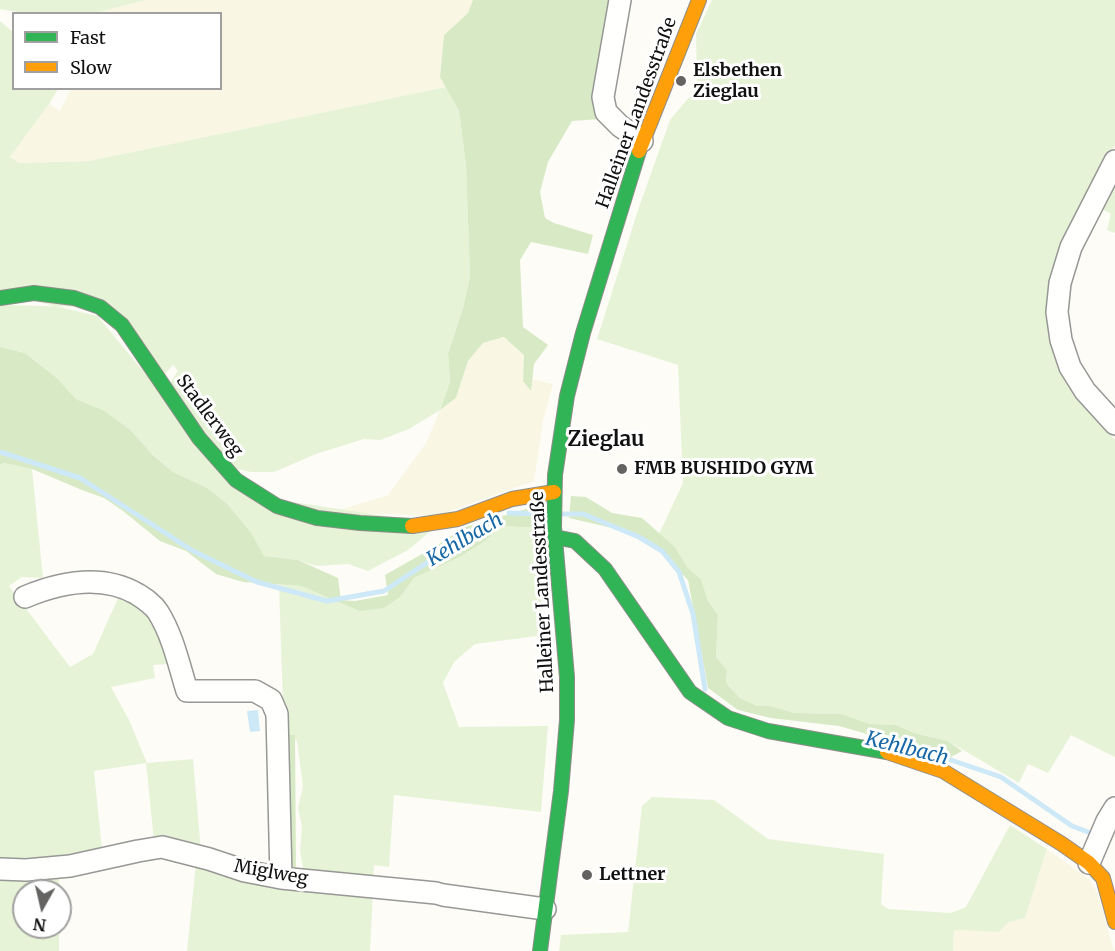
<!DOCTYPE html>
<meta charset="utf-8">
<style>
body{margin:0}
#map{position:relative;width:1115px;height:951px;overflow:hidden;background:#fdfcf7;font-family:Merriweather,serif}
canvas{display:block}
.legend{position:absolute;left:12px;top:12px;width:210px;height:78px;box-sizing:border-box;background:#fff;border:2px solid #a0a0a0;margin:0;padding:8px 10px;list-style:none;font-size:18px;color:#111}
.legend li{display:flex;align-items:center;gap:12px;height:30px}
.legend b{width:30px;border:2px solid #a0a0a0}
.north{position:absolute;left:12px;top:879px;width:60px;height:60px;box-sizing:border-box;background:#fff;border:2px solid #a0a0a0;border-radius:50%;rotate:188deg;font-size:16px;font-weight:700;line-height:24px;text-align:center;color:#111}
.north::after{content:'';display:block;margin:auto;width:21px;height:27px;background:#646362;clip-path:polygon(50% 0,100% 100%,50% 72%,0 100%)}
</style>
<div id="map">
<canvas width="1115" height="951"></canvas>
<ul class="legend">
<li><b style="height:8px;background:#30b455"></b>Fast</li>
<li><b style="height:8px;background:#ff9f0a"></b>Slow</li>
</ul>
<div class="north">N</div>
</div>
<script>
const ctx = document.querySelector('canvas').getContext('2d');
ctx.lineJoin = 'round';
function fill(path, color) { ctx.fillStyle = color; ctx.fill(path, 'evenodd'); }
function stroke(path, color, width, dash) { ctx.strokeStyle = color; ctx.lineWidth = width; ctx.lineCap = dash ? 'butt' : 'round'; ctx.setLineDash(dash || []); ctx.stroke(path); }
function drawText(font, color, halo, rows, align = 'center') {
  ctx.font = font + ' Merriweather,serif'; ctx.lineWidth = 6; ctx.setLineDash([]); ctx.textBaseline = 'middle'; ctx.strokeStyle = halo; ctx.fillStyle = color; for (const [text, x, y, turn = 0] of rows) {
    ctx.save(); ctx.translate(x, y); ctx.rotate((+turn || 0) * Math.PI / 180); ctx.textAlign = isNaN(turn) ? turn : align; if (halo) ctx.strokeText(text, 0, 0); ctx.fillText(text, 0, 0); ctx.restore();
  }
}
fill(new Path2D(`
 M145 0H473L468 13 444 35 440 76 446 87 89 161 19 163 10 157 49 104 60 111 71 89 220 88V14L96 13Z
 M505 337 524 355 523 381 531 390 532 379 553 384 543 421 534 481 436 516 333 512 388 495 426 443 440 410 456 398 468 361 483 343Z
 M1047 849 1089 879 1098 894 1114 951H953L954 930 999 932 1009 922 1025 918Z`), '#f9f7e4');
fill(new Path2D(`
 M0 0H145L96 13 29 14 0 9Z
 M712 0H1115V145L1079 215 1051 301 1103 425 1115 440V757L1071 735 1048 773 1028 764 1019 783 948 741 914 733 896 725 870 724 842 714 795 713 770 706H758L740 698 726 683 727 670 716 657 718 615 708 601 701 579 688 568 675 547 659 534 683 483 678 365 597 339 639 207 670 120 691 95 697 81 696 34Z
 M0 21 13 32 14 88 58 89 49 104 10 157 19 163 89 161 446 87 459 111 466 166 470 277 463 308 448 352 450 382 440 410 409 429 380 440 364 439 316 454 274 472H251L233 468 168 386 178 371 173 365 164 375 127 323 0 293Z
 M1115 186V233L1107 230 1111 214 1104 210 1103 204 1106 191Z
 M0 305 90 307 246 495 439 524 408 550 368 571 348 564 316 566 298 560 264 556 207 488 173 472 103 410 76 399 57 378 25 353 0 347Z
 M4 463 32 469 43 578 22 577 9 586 70 667 93 654 119 596 140 608 154 620 168 664 153 665 155 678 111 687 129 720 147 763 193 759 201 851 154 840 146 763 94 771 102 849 59 863H0V465Z
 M503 526 535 528 545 635 475 644 454 662 443 683 459 727 548 726 541 812 394 795 389 867 374 865 373 880 291 874 303 868 300 850 302 827 298 808 303 786 297 741 284 733 279 585 301 586 359 611 401 596 414 578 456 559Z
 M652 797 714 800 768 839 884 854 881 904 888 909 951 913 966 907 1010 825 1047 849 1025 918 1009 922 999 932 954 930 953 951H559L561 935 628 932 642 806Z
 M196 863 373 891 370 951H187Z
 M0 875 59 876V891H24V927H59V951H0Z`), '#e7f3d7');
fill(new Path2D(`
 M473 0H611L601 119 572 121 548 162 540 192 545 218 554 223 593 235 588 254 531 242 520 260 523 327 548 345 534 364 531 391 523 381 524 355 504 337 483 343 468 361 456 398 440 410 450 382 448 353 463 308 470 277 466 166 459 111 440 77 444 35 468 13Z
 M0 347 25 353 57 378 76 399 103 410 130 430 152 454 173 472 207 488 228 505 251 533 264 556 298 560 338 578 341 600 355 601 388 595 385 575 436 546 465 527 533 507 535 528 503 526 482 543 456 559 414 578 401 596 384 608 359 611 301 586 243 582 216 574 186 551 160 541 123 511 104 498 82 490 32 469 4 463 0 465Z
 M571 496 586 497 612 513 642 518 675 547 688 568 701 579 708 601 718 615 716 657 727 670 726 683 740 698 758 706H770L795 713 842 714 870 724 896 725 914 733 948 741 962 751 951 757 935 749 881 738 839 726 771 718 738 710 708 688 688 580 662 554 638 534 569 518Z
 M287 735H295L296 873H289Z`), '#d8eac5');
fill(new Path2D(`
 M258 710 260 731 250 732 247 711Z`), '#cde8f7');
stroke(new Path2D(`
 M0 452 80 478 193 551 257 582 327 601 384 591 492 520
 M509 513 545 514
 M563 514H583L639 537 662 551 679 572 693 614 705 689
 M948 759 1001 777 1072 826 1096 835`), '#cde8f7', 5);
const street = new Path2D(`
 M620 0 603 97 606 112 620 126 642 141
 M1115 161 1071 247 1060 283 1057 312 1061 340 1070 367 1085 391 1115 424
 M25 597C61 582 102 574 137 594 145 599 153 604 158 612 173 636 179 665 187 691H255L271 700 277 714 281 878
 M1089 863 1107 821 1115 808
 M0 869 26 870 70 866 138 851 162 847 209 859 245 871 281 878 436 893 443 895 545 909`);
const fast = new Path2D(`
 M0 298 34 293 74 298 100 307 122 325 199 438 236 480 277 506 317 518 360 523 412 526
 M555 537 575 541 605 569 690 692 728 718 768 731 887 752
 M540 951 561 791 567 720V677L554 527 555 475 567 396 583 333 639 151`);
const slow = new Path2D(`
 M639 151 699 0
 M412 526 458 519 512 499 554 492
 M887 752 943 771 1062 844 1089 863 1103 878 1115 922`);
stroke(street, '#979795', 24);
stroke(fast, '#8e8d8b', 16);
stroke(slow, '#8e8d8b', 16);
stroke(street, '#fffffe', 21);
stroke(fast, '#30b455', 14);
stroke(slow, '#ff9f0a', 14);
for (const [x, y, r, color] of [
 [681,81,6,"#646362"],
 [622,469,6,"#646362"],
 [587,875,6,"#646362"]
]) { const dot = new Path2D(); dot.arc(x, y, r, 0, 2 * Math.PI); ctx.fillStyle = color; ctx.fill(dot); stroke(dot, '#fff', 2); }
drawText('bold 18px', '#111', '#fff', [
 ["Elsbethen",693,71],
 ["Zieglau",693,92],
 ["FMB BUSHIDO GYM",634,469],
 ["Lettner",599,875]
], 'left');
drawText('18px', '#111', '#fff', [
 ["Halleiner Landesstraße",637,113,-70],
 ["Stadlerweg",209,416,53],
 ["Halleiner Landesstraße",543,592,-93],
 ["Miglweg",271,873,10]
]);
drawText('italic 20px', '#1768a6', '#fff', [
 ["Kehlbach",465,540,-31],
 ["Kehlbach",907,749,14]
]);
drawText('bold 21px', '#111', '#fff', [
 ["Zieglau",606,440]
]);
</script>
